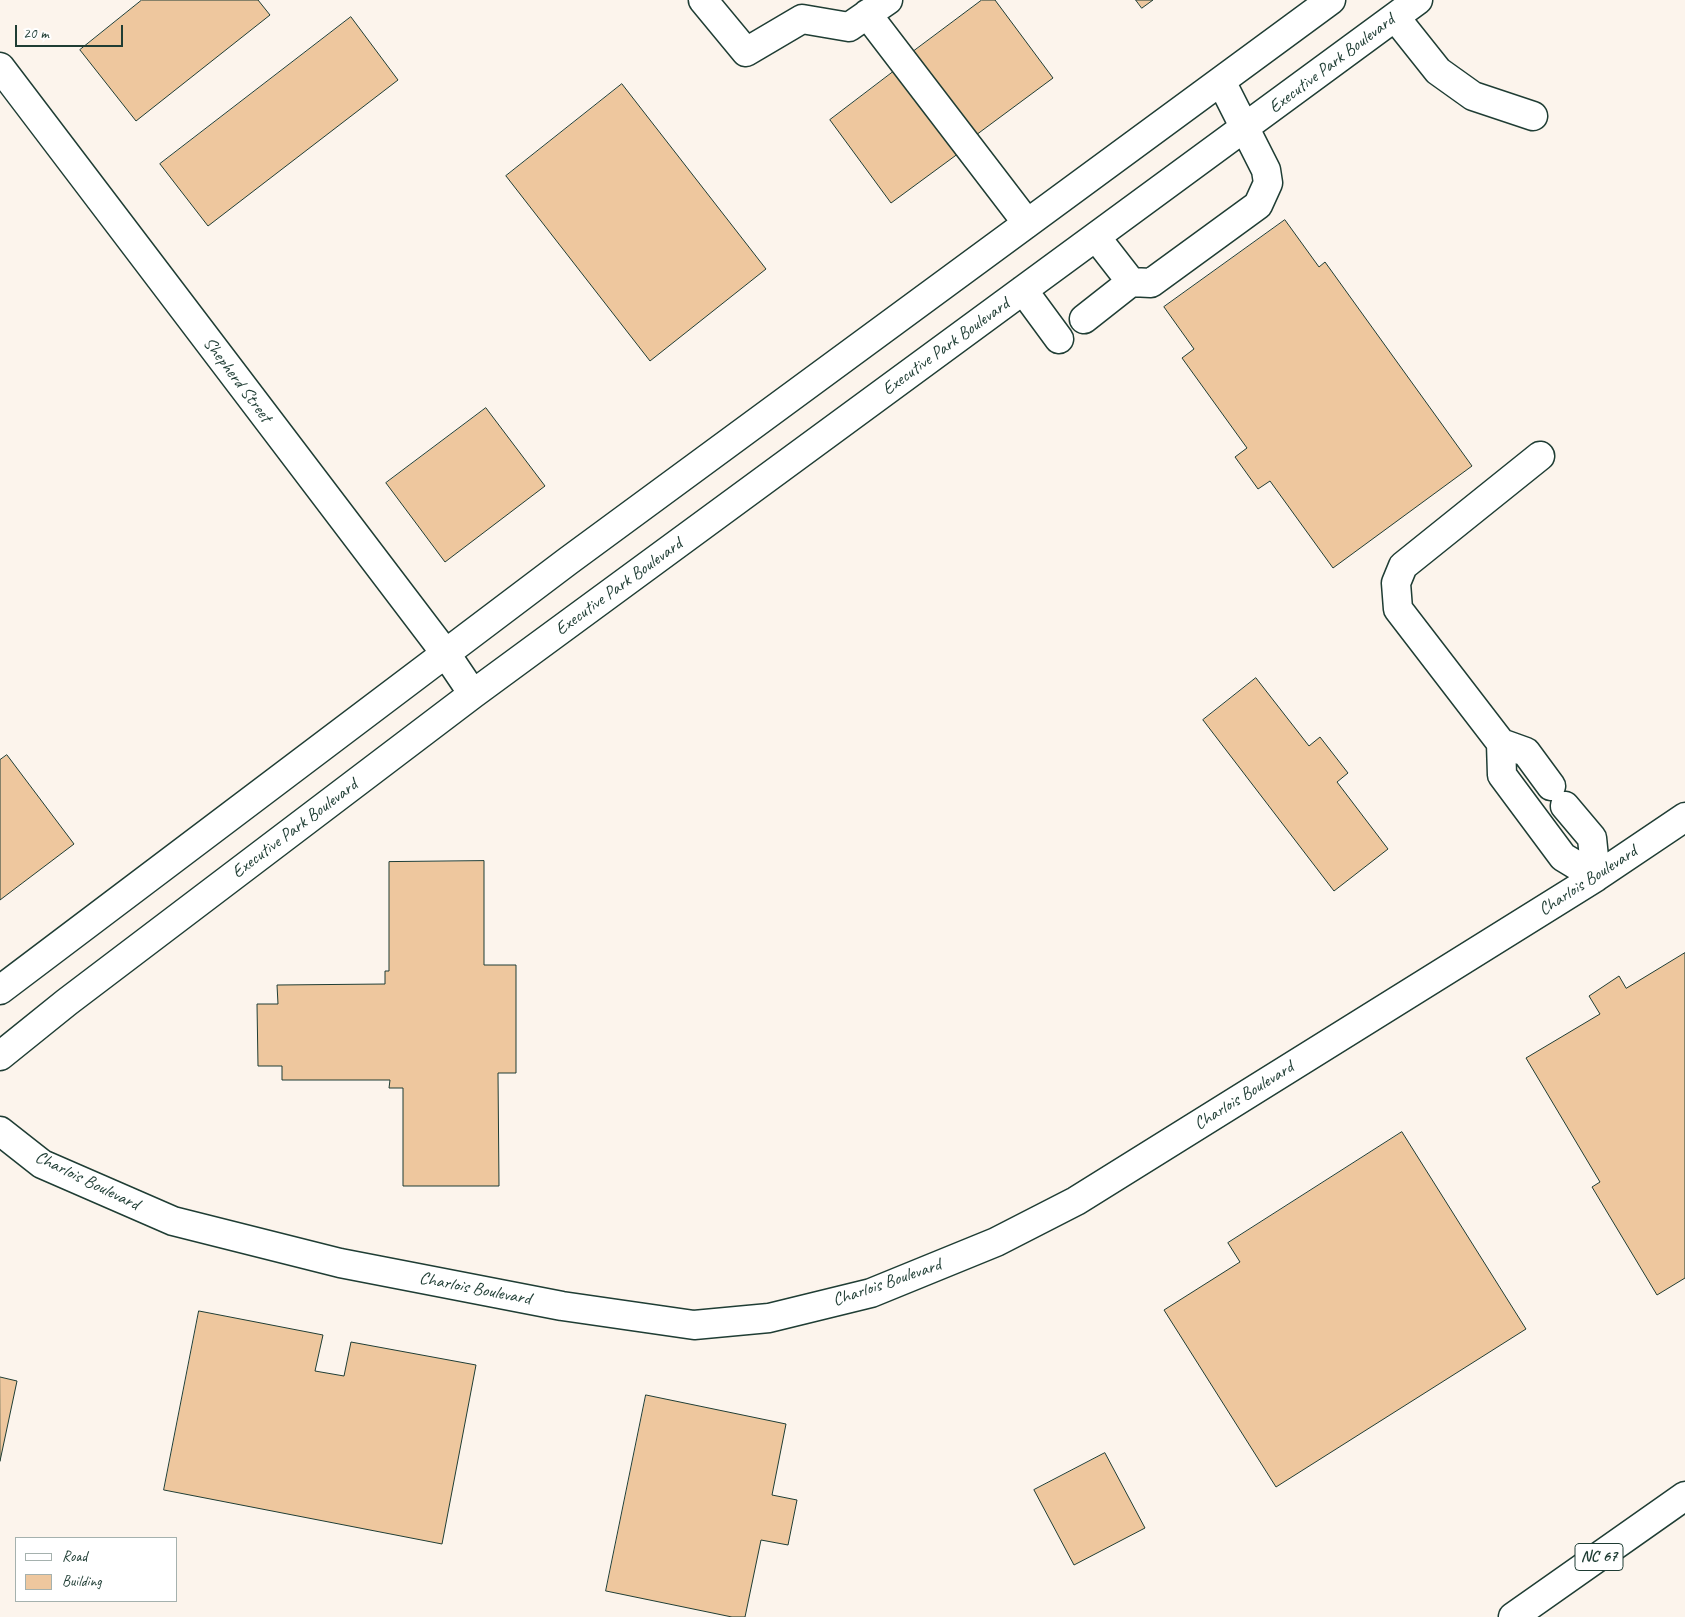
<!DOCTYPE html>
<style>
body{margin:0}
#map{position:relative;width:1685px;height:1617px;overflow:hidden;background:#fcf4ec;font-family:Caveat,sans-serif}
canvas{display:block}
.legend{position:absolute;left:15px;top:1537px;width:162px;height:65px;box-sizing:border-box;background:#fff;border:1px solid #a5b1ae;margin:0;padding:6px 9px;list-style:none;font-size:15px;color:#1f3d34}
.legend li{display:flex;align-items:center;gap:10px;height:25px}
.legend b{width:25px;border:1px solid #a5b1ae}
.scale{position:absolute;left:15px;top:25px;width:108px;height:22px;box-sizing:border-box;border:2px solid #1f3d34;border-top:0;padding-left:6px;font-size:15px;line-height:18px;white-space:nowrap;color:#1f3d34;-webkit-text-stroke:4px #fff;paint-order:stroke}
</style>
<div id="map">
<canvas width="1685" height="1617"></canvas>
<ul class="legend">
<li><b style="height:6px;background:#fff"></b>Road</li>
<li><b style="height:14px;background:#eec79e"></b>Building</li>
</ul>
<div class="scale">20 m</div>
</div>
<script>
const ctx = document.querySelector('canvas').getContext('2d');
ctx.lineJoin = 'round';
function fill(path, color) { ctx.fillStyle = color; ctx.fill(path, 'evenodd'); }
function stroke(path, color, width, dash) { ctx.strokeStyle = color; ctx.lineWidth = width; ctx.lineCap = dash ? 'butt' : 'round'; ctx.setLineDash(dash || []); ctx.stroke(path); }
function drawText(font, color, halo, rows, align = 'center') {
  ctx.font = font + ' Caveat,sans-serif'; ctx.lineWidth = 4; ctx.setLineDash([]); ctx.textBaseline = 'middle'; ctx.strokeStyle = halo; ctx.fillStyle = color; for (const [text, x, y, turn = 0] of rows) {
    ctx.save(); ctx.translate(x, y); ctx.rotate((+turn || 0) * Math.PI / 180); ctx.textAlign = isNaN(turn) ? turn : align; if (halo) ctx.strokeText(text, 0, 0); ctx.fillText(text, 0, 0); ctx.restore();
  }
}
const building = new Path2D(`
 M142 0H258L270 15 136 121 80 50Z
 M982 0H995L1053 78 972 138 910 54Z
 M1136 0H1153L1142 8Z
 M351 17 398 80 208 226 160 164Z
 M897 69 959 153 891 203 830 120Z
 M622 84 766 269 650 361 506 176Z
 M1285 220 1319 267 1325 262 1472 466 1333 568 1270 481 1258 489 1235 457 1247 448 1182 358 1194 349 1164 307Z
 M486 408 545 486 445 562 386 483Z
 M1256 678 1309 746 1320 737 1348 773 1337 782 1388 849 1334 891 1203 720Z
 M7 755 74 844 0 900V760Z
 M484 861V965H516V1073H498L499 1186H403V1088H389L390 1080H282V1066H258L257 1004H278L277 985 385 984V971H389V862Z
 M1685 953V1278L1657 1295 1592 1187 1600 1182 1526 1058 1600 1014 1589 996 1619 976 1626 988Z
 M1402 1132 1526 1329 1276 1487 1164 1310 1240 1262 1228 1243Z
 M199 1311 323 1335 315 1371 344 1376 351 1342 476 1365 442 1544 164 1490Z
 M0 1377 17 1381 0 1461Z
 M646 1395 786 1424 772 1495 797 1500 788 1545 761 1540 745 1617H732L606 1591Z
 M1105 1453 1145 1528 1074 1565 1034 1490Z`);
fill(building, '#eec79e');
stroke(building, '#1f3d34', 1);
const minor = new Path2D(`
 M703 0 746 52 802 19 849 27 888 0
 M867 14 1027 223
 M1395 17 1438 71 1473 96 1533 116
 M0 67 446 654 473 694
 M1096 237 1131 282 1151 283 1258 205 1268 183 1266 170 1221 81
 M1023 290 1059 339
 M1084 319 1131 282
 M1540 456 1403 566 1396 583 1398 609 1501 743 1502 775 1563 857 1596 877
 M1501 743 1526 752 1551 786
 M1565 806 1592 838 1596 877
 M0 990 568 561 1331 0
 M0 1056 67 1002 473 694 1418 0
 M0 1131 42 1164 173 1221 340 1263 562 1306 694 1325 769 1318 871 1293 996 1242 1076 1201 1596 877 1685 817`);
const major = new Path2D(`
 M1513 1617 1685 1496`);
stroke(minor, '#1f3d34', 31);
stroke(major, '#1f3d34', 31);
stroke(minor, '#fff', 28);
stroke(major, '#fff', 28);
for (const [x, y, w] of [
 [1599,1557,48]
]) { const box = new Path2D(); box.roundRect(x - w / 2, y - 13.5, w, 27, 4); ctx.fillStyle = '#fff'; ctx.fill(box); stroke(box, '#1f3d34', 1); }
drawText('bold 16px', '#1f3d34', null, [
 ["NC 67",1599,1557]
]);
drawText('18px', '#1f3d34', '#fff', [
 ["Executive Park Boulevard",1332,64,-37],
 ["Executive Park Boulevard",946,347,-36],
 ["Shepherd Street",237,380,53],
 ["Executive Park Boulevard",619,587,-36],
 ["Executive Park Boulevard",295,829,-37],
 ["Charlois Boulevard",1588,881,-33],
 ["Charlois Boulevard",1244,1096,-32],
 ["Charlois Boulevard",87,1181,26],
 ["Charlois Boulevard",887,1283,-19],
 ["Charlois Boulevard",475,1289,11]
]);
</script>
